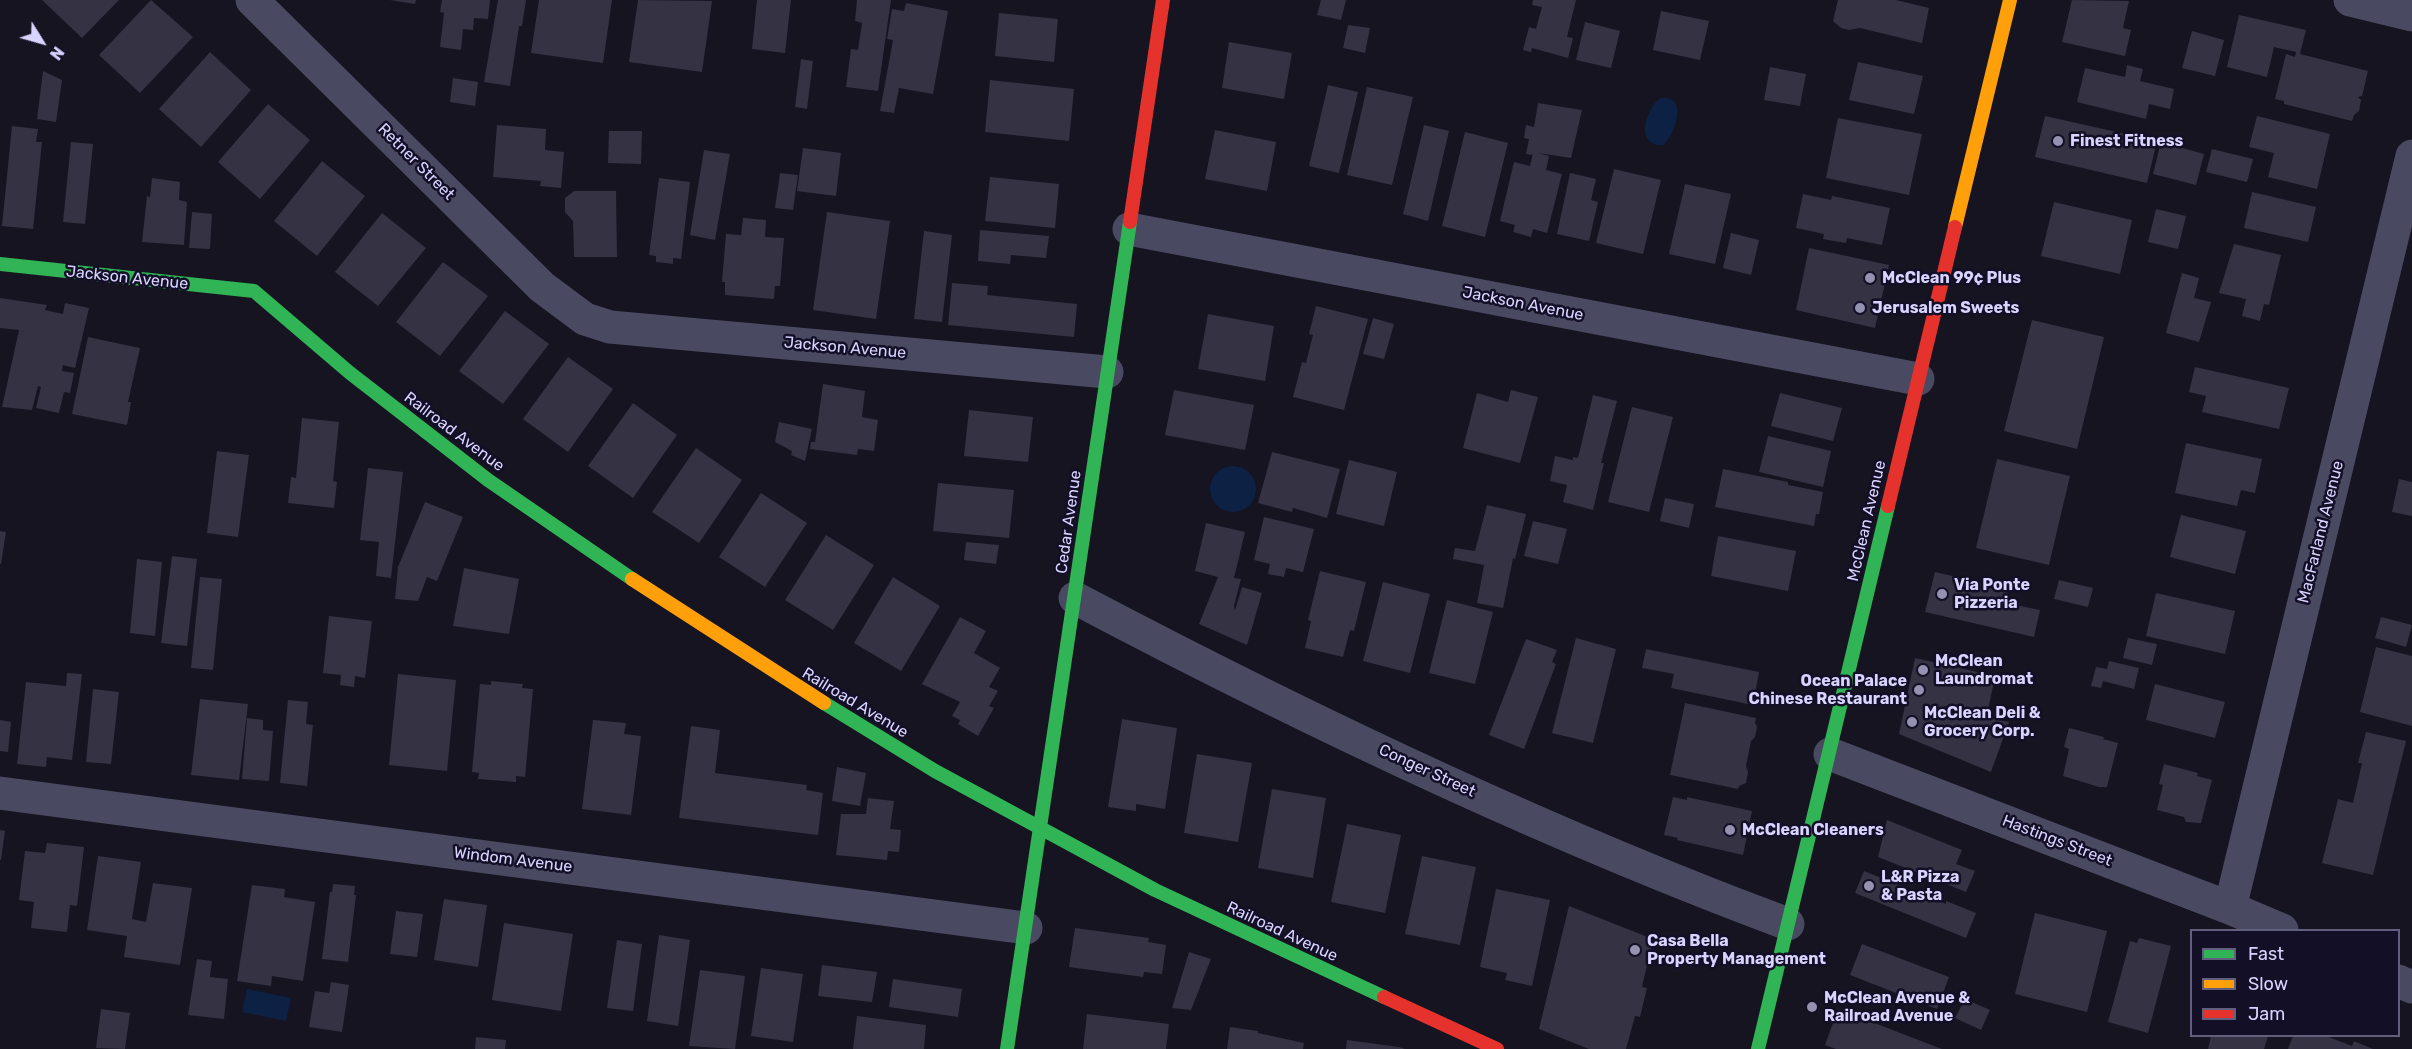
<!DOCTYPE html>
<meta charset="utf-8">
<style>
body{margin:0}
#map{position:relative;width:2412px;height:1049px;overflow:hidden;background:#161421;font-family:Rubik,sans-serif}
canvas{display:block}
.legend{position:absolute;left:2190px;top:929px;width:210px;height:108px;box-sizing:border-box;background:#130f26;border:2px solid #625e7d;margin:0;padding:8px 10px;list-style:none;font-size:18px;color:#d9d4ff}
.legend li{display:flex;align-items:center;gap:12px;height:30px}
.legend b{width:30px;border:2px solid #625e7d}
.north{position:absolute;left:12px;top:12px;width:60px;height:60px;-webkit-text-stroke:4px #130f26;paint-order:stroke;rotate:127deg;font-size:16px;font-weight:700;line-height:24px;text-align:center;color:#d9d4ff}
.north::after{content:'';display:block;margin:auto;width:21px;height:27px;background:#d9d4ff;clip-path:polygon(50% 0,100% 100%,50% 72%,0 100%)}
</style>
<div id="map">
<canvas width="2412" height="1049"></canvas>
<ul class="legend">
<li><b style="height:8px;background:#30b455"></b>Fast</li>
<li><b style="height:8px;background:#ff9f0a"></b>Slow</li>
<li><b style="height:8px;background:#e5322d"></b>Jam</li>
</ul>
<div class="north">N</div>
</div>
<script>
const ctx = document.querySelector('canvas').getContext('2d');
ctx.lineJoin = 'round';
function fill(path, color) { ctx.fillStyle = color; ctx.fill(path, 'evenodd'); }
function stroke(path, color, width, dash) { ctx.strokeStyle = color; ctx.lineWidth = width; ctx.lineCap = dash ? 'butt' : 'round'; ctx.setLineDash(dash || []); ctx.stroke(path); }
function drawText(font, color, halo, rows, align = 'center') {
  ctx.font = font + ' Rubik,sans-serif'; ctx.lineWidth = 5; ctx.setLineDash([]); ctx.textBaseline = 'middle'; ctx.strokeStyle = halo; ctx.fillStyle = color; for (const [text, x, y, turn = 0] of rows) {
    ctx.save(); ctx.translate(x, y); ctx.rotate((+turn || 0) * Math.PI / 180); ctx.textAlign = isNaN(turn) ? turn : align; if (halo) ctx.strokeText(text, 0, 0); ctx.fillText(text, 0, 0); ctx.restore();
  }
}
fill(new Path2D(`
 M1661 98C1689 95 1675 134 1664 145 1634 147 1645 108 1661 98Z
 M1210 489a23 23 0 1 1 46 0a23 23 0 1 1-46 0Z
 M247 989 291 998 286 1021 242 1012Z`), '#0d2144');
fill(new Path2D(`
 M42 0H119L82 38Z
 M151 0 193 37 140 93 99 55Z
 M390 0H416L415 4Z
 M442 0H490L488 19 474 18 473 30 463 29 461 50 440 47 444 13 440 12Z
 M498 0H526L522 26H519L510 86 484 82Z
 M539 0H612L603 63 531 53Z
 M638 0 712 1 702 72 629 62Z
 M757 0H791L785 53 752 49Z
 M857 0H891L878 91 846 87 851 49 858 50 862 23 855 21Z
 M1321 0H1346L1341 20 1317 15Z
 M1533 0H1576L1567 37 1573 38 1568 58 1532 48 1531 52 1523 50 1529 27 1536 29 1542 7 1532 5Z
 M1838 0H1896L1929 8 1922 43 1860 28 1849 30 1841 28 1833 21Z
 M2072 0 2129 1 2123 28 2131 30 2125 56 2062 42Z
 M906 3 948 11 933 94 899 88 894 113 880 111 893 40 887 39 892 9 904 11Z
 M1661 11 1709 21 1700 60 1653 50Z
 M999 13 1058 19 1054 62 995 56Z
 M2239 15 2306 30 2300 54 2368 71 2362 96 2358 97 2361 100 2359 111 2354 115 2352 121 2284 104V101L2275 99 2286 54 2295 57 2296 52 2274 47 2267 77 2227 67Z
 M1585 22 1620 31 1611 68 1576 60Z
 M1348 25 1370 28 1365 53 1343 48Z
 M2192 31 2224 40 2215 76 2182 68Z
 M1229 42 1292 53 1284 99 1222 88Z
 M210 52 251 90 201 147 159 109Z
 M801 59 813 61 807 109 795 107Z
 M1858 62 1923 76 1914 114 1849 100Z
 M2127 65 2143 69 2140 81 2174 89 2170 109 2149 104 2146 119 2077 102 2085 68 2125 77Z
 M1770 67 1806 74 1800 106 1764 100Z
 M43 71 62 80 56 122 37 119Z
 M453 78 478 82 475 106 450 102Z
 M990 80 1074 89 1069 141 985 132Z
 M1328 85 1358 92 1339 173 1309 166Z
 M1367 87 1413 97 1392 185 1347 175Z
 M1538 103 1582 110 1571 158 1538 153 1549 156 1546 170 1562 174 1547 233 1533 229 1531 237 1513 232 1515 225 1500 221 1514 162 1530 166 1533 153 1532 155 1526 154 1529 139 1524 138 1526 125 1534 127Z
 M268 104 310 140 260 199 218 162Z
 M2045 116 2157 141 2147 183 2035 157Z
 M2257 116 2330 134 2317 189 2268 177 2274 153 2249 147Z
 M1838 118 1922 134 1909 195 1826 178Z
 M497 125 546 129 545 150 564 152 561 188 540 186 541 181 493 177Z
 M1424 125 1449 131 1428 221 1403 214Z
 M12 126 38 129 36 142H42L33 229 2 226Z
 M1215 130 1276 142 1267 191 1205 179Z
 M609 131H642L641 164 608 163Z
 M1465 132 1508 143 1485 237 1442 226Z
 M71 142 93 144 85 224 63 222Z
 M2161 142 2204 154 2196 185 2153 174Z
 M803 148 841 153 836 196 797 191Z
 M2212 149 2253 159 2247 182 2206 172Z
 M704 150 730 154 715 240 690 235Z
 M322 161 365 196 317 256 274 221Z
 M1614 169 1661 180 1643 254 1596 243Z
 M780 173 798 175 793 210 775 208Z
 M1570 173 1596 179 1591 200 1598 202 1589 241 1557 234Z
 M990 177 1059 184 1055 228 985 221Z
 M152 178 180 182 179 200 187 202 184 245 142 242 147 196 150 197Z
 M659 178 690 182 681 259 673 258V264L656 262V256L649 255Z
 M1685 184 1731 194 1715 264 1669 254Z
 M574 191H616L617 257H574L573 221 565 212V198Z
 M2252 192 2316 207 2308 242 2244 228Z
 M1803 194 1831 200 1832 196 1890 208 1882 245 1847 238 1846 243 1823 239 1824 234 1796 228Z
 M2054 202 2132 220 2120 274 2041 256Z
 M2156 209 2186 216 2178 249 2148 242Z
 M192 212 212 214 210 249 189 248Z
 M827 212 890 221 876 319 813 310Z
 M382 213 426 248 378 306 335 272Z
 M743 218 766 220 765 237 784 238 780 286H775L774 299 725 295V282H722L726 234 741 235Z
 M980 230 1049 236 1046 258 1011 255 1010 264 978 261Z
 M924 231 952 235 942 322 914 319Z
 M1731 233 1759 240 1751 275 1723 268Z
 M2234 244 2281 255 2269 305 2264 304 2260 321 2242 316 2246 299 2219 293Z
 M1809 248 1889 265 1875 328 1796 310Z
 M443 262 488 296 440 356 396 322Z
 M2182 273 2199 278 2194 298 2211 302 2199 342 2166 333Z
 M952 283 988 286 987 295 1077 304 1074 337 948 325Z
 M0 298 47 305 45 310 63 314 65 303 89 308 75 368 63 365 62 371 74 373 70 393 64 392 59 413 36 408 41 387 38 386 32 410 2 407 19 330 0 328Z
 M1316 306 1368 319 1344 410 1293 397 1302 362 1306 363 1313 335 1309 334Z
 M505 311 549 344 503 404 459 371Z
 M1208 314 1274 326 1265 381 1198 369Z
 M1373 318 1394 324 1384 359 1363 354Z
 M2032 320 2104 337 2077 449 2004 431Z
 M88 337 140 348 128 402H131L127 425 72 414Z
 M568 357 613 389 568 452 523 419Z
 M2195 367 2289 388 2279 429 2202 412 2206 396 2189 392Z
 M823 384 865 391 862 417 878 420 874 451 858 449 857 455 810 449 811 442H815Z
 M1174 390 1254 405 1245 450 1165 435Z
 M1511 390 1538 397 1520 463 1463 448 1477 393 1508 402Z
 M1780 393 1842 408 1833 441 1771 426Z
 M1593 395 1617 401 1601 463H1604L1593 510 1563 502 1567 485 1550 481 1555 456 1573 460V457L1578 458Z
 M633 403 677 435 633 498 588 466Z
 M1632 407 1673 417 1649 512 1608 502Z
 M969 410 1033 417 1028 462 964 456Z
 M302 418 339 422 333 481 337 482 334 508 288 503 291 477 296 478Z
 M779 422 812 429 805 461 791 455 792 451 775 442Z
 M1768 436 1831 451 1823 487 1759 472Z
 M2186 443 2262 459 2255 493 2241 490 2237 506 2175 493Z
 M696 448 742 480 699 543 652 512Z
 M217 451 249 455 238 537 207 533Z
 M1272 452 1340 469 1327 518 1293 508 1292 512 1258 503Z
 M1997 459 2070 476 2049 565 1976 548Z
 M1349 460 1397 472 1384 526 1336 514Z
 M368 468 403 472 391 578 376 576 379 542 360 540Z
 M1723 469 1788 482V485L1823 492 1819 514H1816L1814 526 1715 507Z
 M2399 479 2412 482V516L2392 512Z
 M938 483 1014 490 1009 538 933 531Z
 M761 493 807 523 765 587 719 557Z
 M1665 498 1694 504 1689 528 1660 521Z
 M425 502 463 517 437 581 427 577 418 601 395 599 398 567Z
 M1487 505 1526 514 1515 559 1513 558 1503 608 1477 603 1484 565 1453 559 1455 548 1475 551Z
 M2181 515 2246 531 2235 574 2170 557Z
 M1264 517 1314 529 1303 572 1286 568 1284 577 1268 574 1270 564 1254 560Z
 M1533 521 1567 529 1558 564 1524 556Z
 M1206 523 1245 532 1234 578 1241 579 1234 606 1235 610 1242 587 1262 593 1247 645 1199 624 1218 577 1195 571Z
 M0 531 6 532 1 564H0Z
 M826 535 874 565 833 630 785 600Z
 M1718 536 1796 551 1788 591 1711 576Z
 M966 542 999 545 996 564 964 560Z
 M172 556 197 559 187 646 161 643Z
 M137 559 162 562 155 636 130 633Z
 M464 568 519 579 509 634 453 626Z
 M1320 571 1366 582 1354 631 1350 630 1343 657 1305 648 1311 621 1308 620Z
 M1935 572 2008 589 2006 603 2040 610 2034 637 1925 612Z
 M200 577 222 579 213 670 191 668Z
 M893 577 940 606 901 671 854 643Z
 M2059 580 2093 588 2088 607 2054 599Z
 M1383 582 1430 594 1410 673 1363 661Z
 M2156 593 2235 611 2225 654 2146 636Z
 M1447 600 1493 612 1475 684 1429 673Z
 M329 616 372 621 365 678 355 676 354 687 340 685 341 675 323 673Z
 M960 617 986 631 974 653 1000 668 989 687 998 691 989 706 994 708 978 736 958 724 960 720 952 716 960 702 922 684Z
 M2381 617 2412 625 2406 647 2375 638Z
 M1576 638 1616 649 1593 743 1552 733Z
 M2128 638 2157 644 2152 665 2123 658Z
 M1526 639 1557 650 1552 662 1556 664 1524 749 1489 735Z
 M2376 647 2412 656V726L2360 712Z
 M1646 649 1759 672 1753 705 1671 688 1674 674 1642 668Z
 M1915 658 1995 676 1987 715H1989V718L2009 722 1991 772 1899 734ZM1944 706 1958 709 1957 715 1942 712Z
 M2109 661 2139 668 2134 689 2103 681 2101 688 2091 686 2096 667 2107 669Z
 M67 673 82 674 72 760 47 757 46 767 17 764 26 682 66 686Z
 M398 674 456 680 447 771 389 765Z
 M491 681 523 684 522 688 533 689 525 777 516 776V782L478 779 479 773 472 772 480 684 491 685Z
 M2155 684 2225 702 2215 738 2146 720Z
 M93 689 119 692 111 764 86 762Z
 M200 699 248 704 239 780 191 775Z
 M288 700 308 702 306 724 313 725 307 786 280 783Z
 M1685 703 1756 718 1755 723 1757 727 1755 737 1751 741 1746 766 1748 772 1746 783 1739 786 1738 789 1670 775Z
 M247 718 263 720V730L273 731 269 781 242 779Z
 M1122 719 1177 728 1165 809 1136 804V811L1108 807Z
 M0 720 11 722 8 752 0 751Z
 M593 720 626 723 624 734 641 736 631 815 582 809Z
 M691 726 720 730 715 773 807 785 806 790 823 793 818 835 679 818Z
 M2069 728 2104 737 2103 739 2118 743 2107 787H2099L2063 776 2069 749 2064 747Z
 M2366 732 2406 741 2373 875 2322 863 2338 799 2353 803 2362 763H2358Z
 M1197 754 1252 763 1238 842 1184 833Z
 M2164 764 2198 773 2197 776 2212 780 2201 823 2186 822 2184 817 2157 810 2163 785 2159 784Z
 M837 767 866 773 860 806 832 801Z
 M1272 789 1326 798 1313 878 1258 868Z
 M1673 797 1687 800V797L1752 811 1743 855 1677 840 1678 838 1664 835Z
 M868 798 894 801 890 829 901 830 899 852 888 851 887 860 836 855 841 814H866Z
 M1887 820 1962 850 1956 864 1975 871 1966 892 1878 857Z
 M1347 824 1401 835 1385 913 1331 902Z
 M0 830 5 831 1 860H0Z
 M47 843 84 847 77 906 70 905 67 932 31 928 34 902 19 900 25 851 45 853Z
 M98 856 141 862 132 919 146 922 153 883 192 888 180 965 124 957 127 936 87 930Z
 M1422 856 1476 867 1460 945 1405 934Z
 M1864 871 1946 904V901L1976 913 1966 938 1855 893Z
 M333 884 355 886 354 895H356L348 962 322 959 330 892H332Z
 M252 885 285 889 284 897 315 902 303 981 272 976 271 986 237 981Z
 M1496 889 1550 900 1532 986 1505 980 1507 973 1480 967Z
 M444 899 487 905 478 967 434 960Z
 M1569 906 1653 939 1642 987 1647 988 1640 1017 1635 1016 1626 1049H1589L1539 1029Z
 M396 911 423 914 417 957 390 954Z
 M2035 913 2107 931 2087 1012 2015 994Z
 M504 923 573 934 561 1011 492 1000Z
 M1075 928 1149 938 1148 942 1166 945 1162 974 1144 972 1143 977 1069 967Z
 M659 935 690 940 678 1026 647 1021Z
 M2139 938 2171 946 2148 1033 2108 1022 2130 941 2137 943Z
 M617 940 642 944 633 1011 607 1008Z
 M1862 944 1949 977 1937 1009 1850 975Z
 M1189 952 1211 959 1191 1010 1172 1008Z
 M197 959 212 961 210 977 228 979 224 1019 188 1015Z
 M822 965 877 972 872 1002 818 996Z
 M761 968 803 974 793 1042 751 1036Z
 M700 970 745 976 735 1049 689 1046Z
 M893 979 962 989 958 1017 889 1007Z
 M331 982 349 985 342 1032 309 1027 315 991 329 993Z
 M1965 999 1990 1010 1981 1030 1955 1018Z
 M101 1009 130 1013 125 1049 96 1048Z
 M1838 1009 1942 1049H1836L1825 1045Z
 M1087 1014 1169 1024 1166 1049H1083Z
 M857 1016 926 1025 924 1049H853Z
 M1230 1027 1258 1031V1033L1304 1043 1303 1049H1227Z
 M2211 1036H2268L2264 1049H2208Z
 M2293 1036H2326L2352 1046 2354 1041 2373 1049H2288Z
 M476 1037 506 1040 505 1049H475Z
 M1347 1040 1399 1047 1405 1049H1346Z`), '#343243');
stroke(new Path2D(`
 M252 0 542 287 585 319 610 327 1107 372
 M2350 0 2412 15
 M1129 229 1918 379
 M1075 598C1306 720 1543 833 1788 924
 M1830 754 2230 908 2282 930
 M0 793 1026 928
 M2230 908 2412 156
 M2398 981 2412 987`), '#4a4962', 33);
stroke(new Path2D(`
 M0 264 254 291 350 373 488 480 632 579
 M824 703 935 771 1155 890 1384 997
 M1007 1049 1130 222
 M1758 1049 1888 506`), '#30b455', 14);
stroke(new Path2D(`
 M1955 227 2010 0
 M632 579 824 703`), '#ff9f0a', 14);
stroke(new Path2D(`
 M1130 222 1163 0
 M1888 506 1955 227
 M1384 997 1497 1049`), '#e5322d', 14);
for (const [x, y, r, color] of [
 [2058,141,6,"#9591b1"],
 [1870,278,6,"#9591b1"],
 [1860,308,6,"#9591b1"],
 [1942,594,6,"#9591b1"],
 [1923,670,6,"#9591b1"],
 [1919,690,6,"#9591b1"],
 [1912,722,6,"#9591b1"],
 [1730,830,6,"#9591b1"],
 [1869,886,6,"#9591b1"],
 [1635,950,6,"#9591b1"],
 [1812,1007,6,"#9591b1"]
]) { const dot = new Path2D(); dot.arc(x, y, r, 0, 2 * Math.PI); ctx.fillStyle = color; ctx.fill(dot); stroke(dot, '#130f26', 2); }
drawText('bold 16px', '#d9d4ff', '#130f26', [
 ["Finest Fitness",2070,141],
 ["McClean 99¢ Plus",1882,278],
 ["Jerusalem Sweets",1872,308],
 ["Via Ponte",1954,585],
 ["Pizzeria",1954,603],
 ["McClean",1935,661],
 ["Laundromat",1935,679],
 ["Ocean Palace",1907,681,"right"],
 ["Chinese Restaurant",1907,699,"right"],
 ["McClean Deli &",1924,713],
 ["Grocery Corp.",1924,731],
 ["McClean Cleaners",1742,830],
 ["L&R Pizza",1881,877],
 ["& Pasta",1881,895],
 ["Casa Bella",1647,941],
 ["Property Management",1647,959],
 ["McClean Avenue &",1824,998],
 ["Railroad Avenue",1824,1016]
], 'left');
drawText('16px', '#d9d4ff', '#130f26', [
 ["Retner Street",416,162,45],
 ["Jackson Avenue",127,278,6],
 ["Jackson Avenue",1523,304,11],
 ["Jackson Avenue",845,348,5],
 ["Railroad Avenue",454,432,37],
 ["McClean Avenue",1867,521,-77],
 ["Cedar Avenue",1069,522,-82],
 ["MacFarland Avenue",2321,532,-76],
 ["Railroad Avenue",855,703,31],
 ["Conger Street",1427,771,25],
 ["Hastings Street",2057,841,21],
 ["Windom Avenue",513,860,7],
 ["Railroad Avenue",1282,932,25]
]);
</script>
